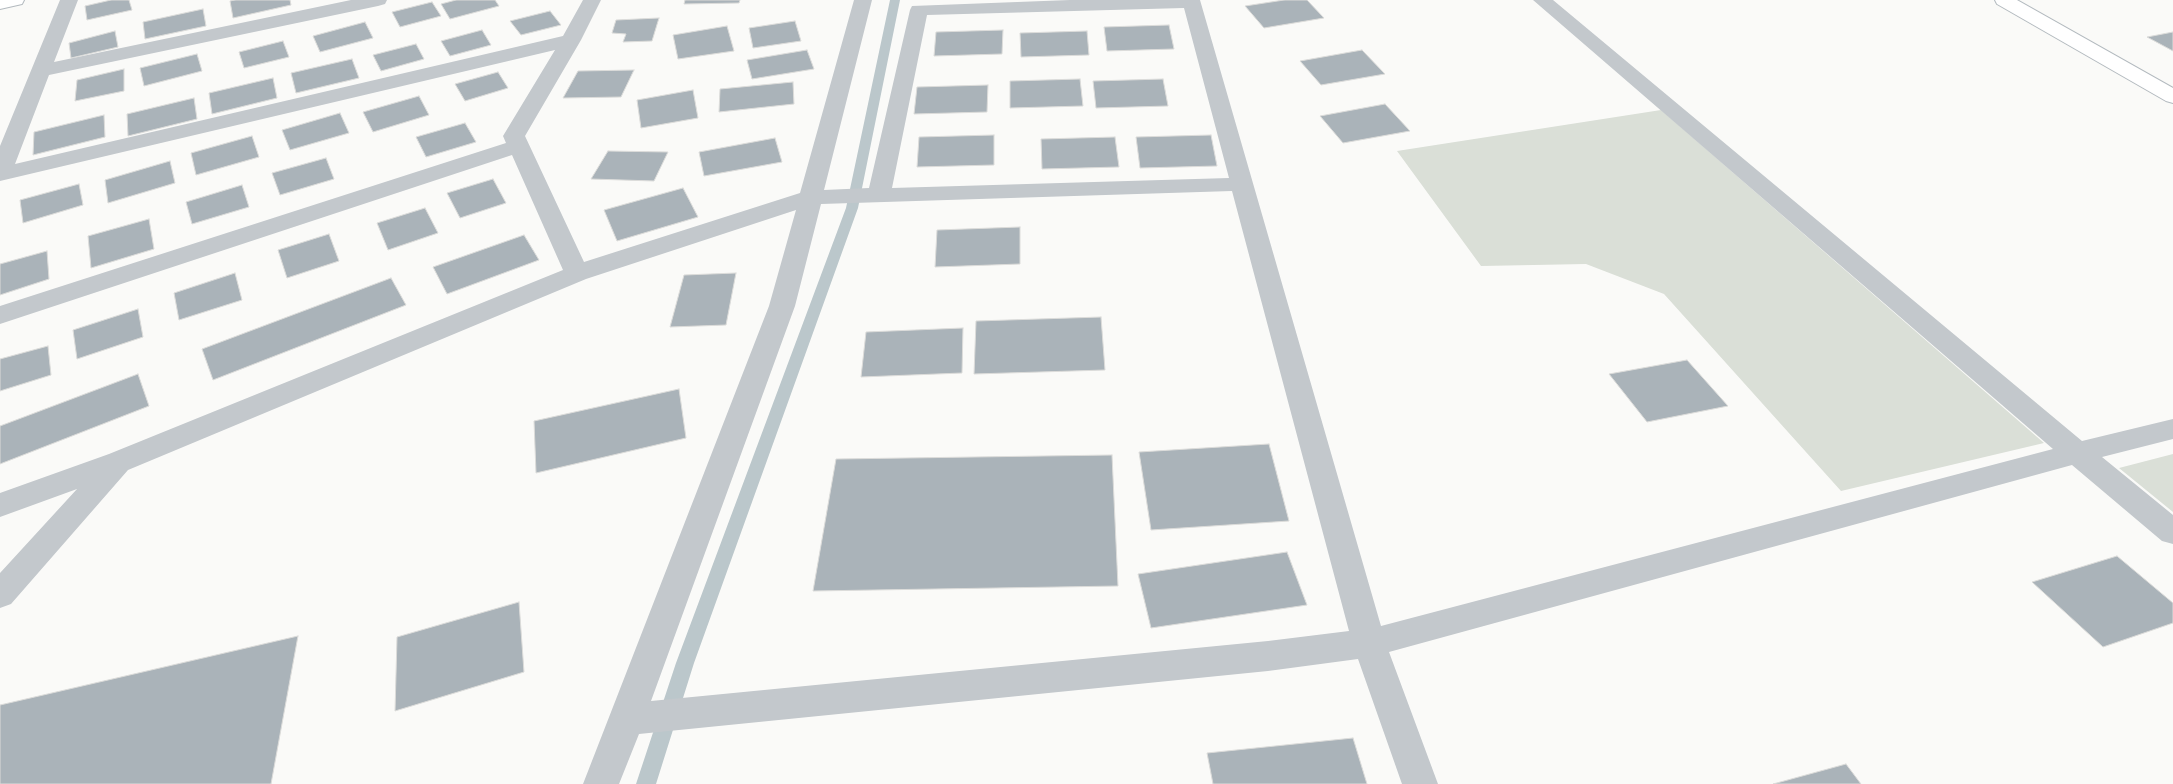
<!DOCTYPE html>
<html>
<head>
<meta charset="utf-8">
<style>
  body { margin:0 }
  canvas { display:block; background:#fafaf8 }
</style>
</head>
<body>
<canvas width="2173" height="784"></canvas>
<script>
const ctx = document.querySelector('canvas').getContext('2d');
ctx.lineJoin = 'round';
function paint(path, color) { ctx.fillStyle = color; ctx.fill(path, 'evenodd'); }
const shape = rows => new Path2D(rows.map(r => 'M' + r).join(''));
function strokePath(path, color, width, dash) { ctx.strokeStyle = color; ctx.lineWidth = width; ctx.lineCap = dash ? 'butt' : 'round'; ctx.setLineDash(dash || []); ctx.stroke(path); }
paint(shape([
  [1661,110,2044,443,1841,491,1664,294,1586,264,1481,266,1397,151],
  [2173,454,2173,512,2119,468]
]), '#dadfd7');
paint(shape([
  [890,0,900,0,858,208,694,663,656,784,636,784,676,663,846,208,890,0]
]), '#bbc7cb');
const building = shape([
  [111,0,129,0,132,10,87,20,85,6,111,0],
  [235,0,290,0,291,5,233,18,230,1,235,0],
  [456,0,495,0,499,6,450,19,441,4,456,0],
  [685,0,740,0,739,3,684,4,685,0],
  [1284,0,1307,0,1324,18,1264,28,1245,6,1284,0],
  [432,2,441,16,400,27,392,12,432,2],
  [203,9,206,26,145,39,143,22,203,9],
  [550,11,561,25,521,35,510,21,550,11],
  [659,18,652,41,623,42,626,34,612,33,616,20,659,18],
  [795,21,801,41,753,48,749,28,795,21],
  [365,22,373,38,320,52,313,36,365,22],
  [1169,25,1174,49,1107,51,1104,27,1169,25],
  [727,26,734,51,678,59,673,35,727,26],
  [482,30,491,45,450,56,441,41,482,30],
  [1003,30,1002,54,934,56,936,32,1003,30],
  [115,31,118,47,71,58,69,43,115,31],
  [1087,31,1089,55,1021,57,1020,33,1087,31],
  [2173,32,2173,51,2147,37,2173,32],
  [283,41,289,57,244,68,239,52,283,41],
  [416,44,424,59,381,71,373,55,416,44],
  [807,50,814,69,752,79,747,60,807,50],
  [1362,50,1385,74,1321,85,1300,61,1362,50],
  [197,54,202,71,144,86,140,68,197,54],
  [352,59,359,78,296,93,291,73,352,59],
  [124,69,124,91,75,101,77,80,124,69],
  [634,70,621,97,563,98,578,71,634,70],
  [498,72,508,88,465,101,455,84,498,72],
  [273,78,277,98,212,114,209,93,273,78],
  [1080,79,1083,106,1010,108,1010,81,1080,79],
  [1163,79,1168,106,1096,108,1093,81,1163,79],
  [793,82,794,104,719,112,720,89,793,82],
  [988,85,987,112,914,114,917,87,988,85],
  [693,90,698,118,641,128,637,100,693,90],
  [419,96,429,115,373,132,363,112,419,96],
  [194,98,197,119,128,136,127,114,194,98],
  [1385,104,1410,131,1343,143,1320,116,1385,104],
  [340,113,349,133,290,150,282,130,340,113],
  [104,115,105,137,33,155,34,132,104,115],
  [465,123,476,142,426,157,416,137,465,123],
  [994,135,994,165,917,167,919,137,994,135],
  [1211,135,1217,166,1140,168,1136,137,1211,135],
  [252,136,259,157,196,175,191,153,252,136],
  [1115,137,1119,167,1042,169,1041,139,1115,137],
  [775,138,782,162,704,176,699,152,775,138],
  [608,151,668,152,654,181,591,179,608,151],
  [326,158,334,179,280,195,272,173,326,158],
  [170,161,175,183,108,203,105,180,170,161],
  [493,179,506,203,460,218,447,193,493,179],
  [79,184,83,205,23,223,20,200,79,184],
  [242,185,249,207,192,224,186,202,242,185],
  [683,188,698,217,617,241,604,210,683,188],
  [425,208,438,233,388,250,377,223,425,208],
  [149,219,154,249,91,268,88,236,149,219],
  [1020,227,1020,264,935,267,937,230,1020,227],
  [329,234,339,261,287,278,278,250,329,234],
  [524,235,539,260,447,294,433,267,524,235],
  [47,251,49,279,0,295,0,264,47,251],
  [235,273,242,300,179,320,174,293,235,273],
  [736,273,726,325,670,327,684,275,736,273],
  [391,278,406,305,213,380,202,349,391,278],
  [138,309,143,337,77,359,73,330,138,309],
  [1101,317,1105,370,974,374,976,321,1101,317],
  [963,328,962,373,861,377,866,332,963,328],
  [48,346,51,375,0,391,0,359,48,346],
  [1687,360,1728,406,1647,422,1609,374,1687,360],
  [138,374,149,406,0,464,0,426,138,374],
  [679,389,686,438,536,473,534,421,679,389],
  [1269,444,1289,521,1151,530,1139,452,1269,444],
  [1112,455,1118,586,813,591,836,459,1112,455],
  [1287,552,1307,605,1151,628,1138,574,1287,552],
  [2117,556,2173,603,2173,623,2103,647,2032,582,2117,556],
  [519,602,524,672,395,711,397,637,519,602],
  [298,636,271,784,0,784,0,705,298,636],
  [1353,738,1367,784,1213,784,1207,753,1353,738],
  [1846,764,1861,784,1773,784,1846,764]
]);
paint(building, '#aab3b9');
strokePath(building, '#dcdcda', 1);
const secondary = shape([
  [0,0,24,0,22,4,0,9,0,0],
  [1995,0,2017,0,2173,88,2173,103,2166,101,1997,4,1995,0]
]);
strokePath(secondary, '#b3babf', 2);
paint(shape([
  [60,0,78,0,54,62,351,0,387,0,385,4,378,6,49,75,15,164,563,36,583,0,601,0,581,40,525,136,584,262,800,193,854,0,872,0,824,190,869,188,910,10,912,6,1070,0,1200,0,1381,626,2053,449,1533,0,1553,0,2082,441,2173,419,2173,439,2102,457,2173,515,2173,544,2162,541,2072,465,1389,652,1438,784,1402,784,1358,659,1268,671,639,734,619,784,583,784,769,306,796,210,586,279,128,470,11,604,0,608,0,573,77,489,0,517,0,493,109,454,563,270,512,155,0,324,0,306,506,143,503,136,555,50,0,181,0,146,60,0],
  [1184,8,1229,178,892,188,927,15,1184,8],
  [1232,191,1349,631,1268,641,651,701,795,306,821,204,1232,191]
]), '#c3c8cc');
paint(secondary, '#fff');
</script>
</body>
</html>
